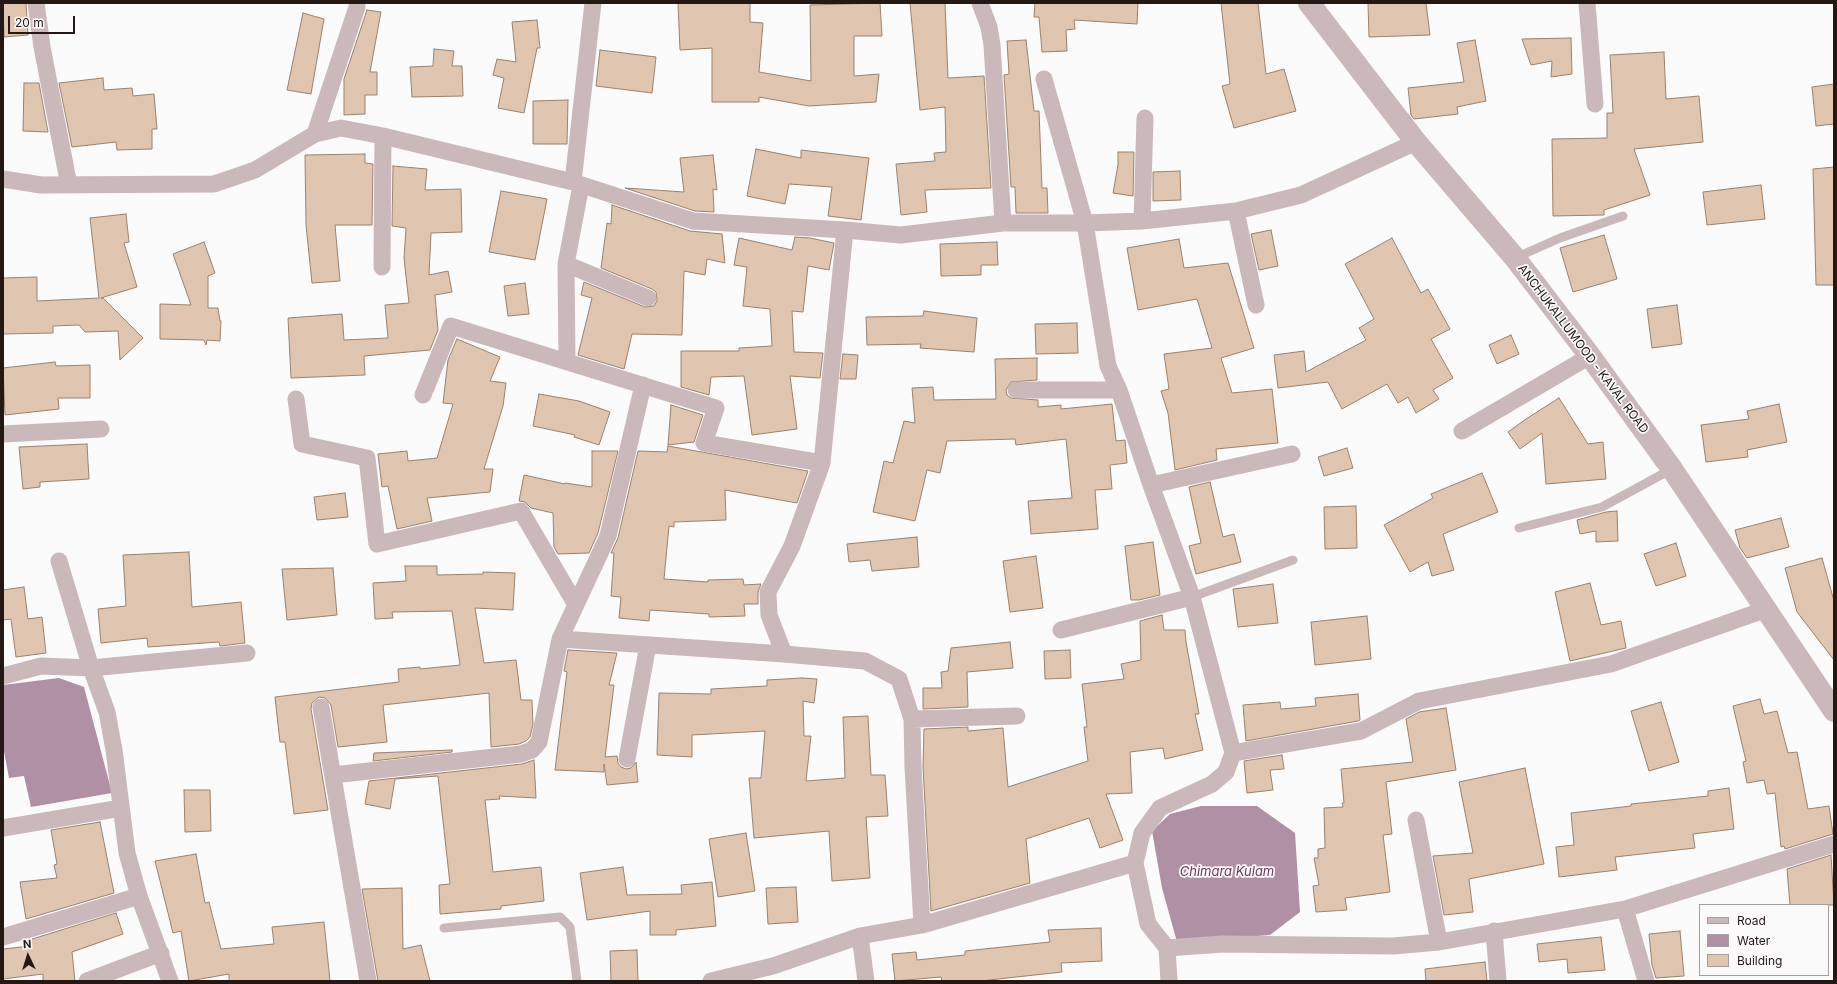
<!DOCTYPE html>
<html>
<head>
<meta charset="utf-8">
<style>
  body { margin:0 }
  #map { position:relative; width:1837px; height:984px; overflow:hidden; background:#fbfbfb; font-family:Inter,sans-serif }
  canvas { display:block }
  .frame { position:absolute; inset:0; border:4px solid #241815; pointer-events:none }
  .legend { position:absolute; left:1699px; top:904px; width:130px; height:72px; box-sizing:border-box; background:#fbfbfb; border:1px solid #a5a09f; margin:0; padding:5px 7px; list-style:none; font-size:12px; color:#241815 }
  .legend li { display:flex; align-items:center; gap:8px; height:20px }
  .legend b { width:20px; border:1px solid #a5a09f }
  .north { position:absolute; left:8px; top:936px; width:40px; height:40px; -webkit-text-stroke:3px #fbfbfb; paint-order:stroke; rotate:356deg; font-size:11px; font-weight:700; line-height:16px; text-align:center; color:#241815 }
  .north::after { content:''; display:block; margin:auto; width:14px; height:18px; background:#241815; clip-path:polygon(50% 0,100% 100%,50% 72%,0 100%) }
  .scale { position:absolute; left:8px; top:16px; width:67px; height:18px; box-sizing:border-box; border:2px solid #241815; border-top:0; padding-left:5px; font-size:12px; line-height:14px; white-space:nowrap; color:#241815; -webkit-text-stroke:3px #fbfbfb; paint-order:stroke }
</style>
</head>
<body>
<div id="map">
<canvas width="1837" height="984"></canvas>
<div class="frame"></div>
<ul class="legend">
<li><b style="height:5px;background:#cbb8bb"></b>Road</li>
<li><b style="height:11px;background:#b090a5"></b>Water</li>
<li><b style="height:11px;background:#e0c6b1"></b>Building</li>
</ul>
<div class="north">N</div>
<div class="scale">20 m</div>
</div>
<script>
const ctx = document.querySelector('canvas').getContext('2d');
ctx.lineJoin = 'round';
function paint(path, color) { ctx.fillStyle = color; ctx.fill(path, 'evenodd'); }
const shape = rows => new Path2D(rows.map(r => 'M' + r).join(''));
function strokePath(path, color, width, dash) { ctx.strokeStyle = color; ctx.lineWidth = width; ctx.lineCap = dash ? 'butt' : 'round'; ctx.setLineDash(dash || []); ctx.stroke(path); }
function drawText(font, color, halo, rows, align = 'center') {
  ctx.font = font + ' Inter,sans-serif'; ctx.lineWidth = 3.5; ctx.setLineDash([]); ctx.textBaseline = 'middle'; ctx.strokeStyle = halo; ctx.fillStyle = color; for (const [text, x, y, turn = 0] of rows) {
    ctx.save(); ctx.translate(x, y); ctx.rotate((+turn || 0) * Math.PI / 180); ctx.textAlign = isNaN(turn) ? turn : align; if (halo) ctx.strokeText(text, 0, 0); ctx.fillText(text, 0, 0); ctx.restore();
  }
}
paint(shape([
  [59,678,84,687,112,793,31,807,24,776,9,778,3,746,3,685],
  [1201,806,1257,806,1295,833,1300,912,1270,935,1177,942,1162,888,1152,831,1170,814]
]), '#b090a5');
const building = shape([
  [3,3,26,3,28,35,4,37,3,3],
  [678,3,750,3,750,22,763,23,759,72,811,81,810,5,880,3,882,36,854,36,854,76,879,74,876,102,809,106,759,97,759,102,712,102,712,48,680,50,678,3],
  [910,3,945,3,948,78,984,76,991,188,925,190,927,212,901,215,896,164,935,161,934,153,946,152,945,107,920,110,910,3],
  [1035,3,1138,3,1137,24,1074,20,1075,29,1066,30,1067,51,1042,52,1039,17,1034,17,1035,3],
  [1221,3,1258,3,1266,74,1284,69,1296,111,1234,128,1222,86,1230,84,1221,3],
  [1368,3,1426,3,1430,35,1369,37,1368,3],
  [367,10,381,12,370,72,377,72,377,95,365,95,365,114,344,115,344,79,367,10],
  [303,13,324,19,311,94,287,90,303,13],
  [537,20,540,48,537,48,524,113,498,108,504,78,493,75,497,59,516,62,512,22,537,20],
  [1571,38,1572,74,1551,77,1552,61,1531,65,1522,39,1571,38],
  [1026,40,1034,111,1039,111,1042,188,1047,188,1048,213,1016,213,1015,187,1011,187,1004,75,1009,74,1007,41,1026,40],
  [1475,40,1486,101,1457,107,1458,114,1414,119,1411,115,1408,88,1464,82,1457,43,1475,40],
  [434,49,454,51,452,66,462,66,463,96,412,97,410,67,433,66,434,49],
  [600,50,656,57,652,93,596,86,600,50],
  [1664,52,1666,99,1699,96,1703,142,1634,149,1650,195,1604,210,1604,215,1553,216,1552,139,1607,138,1607,113,1613,113,1610,55,1664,52],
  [103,78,104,90,132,88,133,96,154,94,157,129,152,129,152,149,117,150,116,142,72,147,59,83,103,78],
  [24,83,39,83,48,132,23,131,24,83],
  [1834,84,1834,124,1816,126,1812,87,1834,84],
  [568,100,567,144,533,144,533,101,568,100],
  [756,149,801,158,801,150,869,158,861,220,828,216,832,187,789,184,785,204,747,196,756,149],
  [1118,152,1134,152,1133,196,1113,193,1118,165,1118,152],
  [365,154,365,163,373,164,372,225,335,225,340,281,312,283,306,225,305,155,365,154],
  [713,155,717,190,713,189,714,212,695,211,625,188,684,192,680,158,713,155],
  [393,166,427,169,425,190,461,189,462,232,431,233,429,275,448,271,452,292,435,295,438,330,430,350,364,356,365,375,291,378,288,318,342,314,344,340,388,338,385,305,409,303,404,258,406,228,392,226,393,166],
  [1834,167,1834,285,1816,285,1813,169,1834,167],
  [1180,171,1181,200,1153,201,1153,172,1180,171],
  [1761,185,1765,219,1707,225,1703,192,1761,185],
  [501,191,547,199,535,260,489,252,501,191],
  [612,205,690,231,722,234,725,263,707,259,705,275,684,271,682,335,632,334,624,369,578,355,592,298,581,295,584,282,645,307,654,306,657,301,656,292,652,289,601,268,607,223,611,224,612,205],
  [126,214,129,242,124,243,137,287,101,298,103,298,143,338,120,360,118,331,85,332,79,325,53,326,53,333,3,334,3,278,37,277,37,301,99,298,90,218,126,214],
  [1271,230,1278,266,1259,270,1251,234,1271,230],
  [1604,235,1617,279,1573,292,1560,248,1604,235],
  [795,237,810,238,834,243,829,270,808,266,803,312,792,311,794,352,823,353,820,378,790,376,797,429,752,435,744,376,711,377,709,395,681,387,681,351,739,351,739,348,772,346,770,309,743,306,747,267,734,265,739,238,792,250,795,237],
  [1392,238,1421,293,1428,289,1450,329,1431,339,1453,378,1433,390,1439,399,1416,413,1408,397,1398,403,1387,384,1342,409,1328,382,1278,388,1274,355,1304,351,1306,372,1366,340,1359,328,1374,319,1345,264,1392,238],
  [1179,239,1184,268,1228,263,1254,348,1221,358,1232,393,1272,389,1278,443,1216,449,1217,460,1175,470,1168,413,1161,391,1169,389,1164,354,1212,348,1197,299,1138,310,1127,248,1179,239],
  [204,242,215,273,208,276,208,308,218,308,220,321,221,321,220,341,207,340,206,345,204,340,160,339,160,304,191,305,173,254,204,242],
  [997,242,998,265,981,265,981,275,941,276,940,244,997,242],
  [525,283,529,314,508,316,504,286,525,283],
  [1677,305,1682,344,1652,348,1647,309,1677,305],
  [924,311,977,318,974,352,920,348,921,344,867,345,866,317,923,316,924,311],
  [1077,323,1078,353,1036,354,1035,324,1077,323],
  [1511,335,1519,354,1497,364,1489,345,1511,335],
  [457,339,500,357,490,381,506,383,503,406,484,469,493,469,490,492,427,498,432,521,397,529,388,486,382,487,378,454,407,451,408,461,437,458,453,404,443,403,448,360,457,339],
  [843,354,858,355,856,379,840,379,843,354],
  [1037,358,1037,380,1011,382,1006,390,1007,395,1011,398,1038,400,1038,407,1061,405,1061,409,1112,404,1116,441,1125,440,1127,463,1110,465,1112,489,1095,490,1098,529,1031,534,1028,501,1072,498,1066,439,1016,445,1015,439,947,441,940,473,927,470,915,521,873,512,884,461,893,463,904,421,915,423,912,388,933,387,934,400,996,399,995,359,1037,358],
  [55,362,56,366,90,365,90,398,58,398,59,409,5,415,3,368,55,362],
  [539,394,579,401,610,412,599,445,574,437,575,435,533,426,539,394],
  [1559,398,1588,444,1603,442,1606,479,1546,484,1542,433,1520,449,1508,432,1526,419,1559,398],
  [1779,404,1787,442,1747,450,1748,457,1706,462,1701,425,1749,419,1747,411,1779,404],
  [671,405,703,415,694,442,668,445,671,405],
  [87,444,89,479,40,482,40,487,23,489,19,447,87,444],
  [668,446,808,471,797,503,725,490,726,520,674,522,674,527,669,526,664,579,708,582,708,580,743,579,744,585,761,584,758,592,758,604,744,604,745,616,709,617,709,614,650,610,649,621,619,618,621,597,611,596,614,553,611,553,618,538,638,451,667,452,668,446],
  [1347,448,1353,468,1324,476,1318,457,1347,448],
  [592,451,618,451,598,533,589,553,558,554,554,547,553,513,531,508,525,502,519,501,524,475,565,484,565,483,592,487,592,451],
  [1482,473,1498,512,1443,534,1454,570,1432,576,1428,562,1410,572,1384,525,1433,498,1431,494,1482,473],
  [1210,482,1223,537,1234,534,1241,562,1196,574,1189,546,1201,543,1189,487,1210,482],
  [345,493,348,517,317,520,314,497,345,493],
  [1356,506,1357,548,1325,549,1324,507,1356,506],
  [1617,511,1618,541,1596,542,1596,531,1580,534,1577,520,1606,512,1617,511],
  [1781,518,1789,547,1747,558,1740,548,1735,530,1781,518],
  [917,537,919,567,872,571,870,560,849,562,847,544,917,537],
  [1153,542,1160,595,1139,600,1131,600,1125,546,1153,542],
  [1676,543,1686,576,1656,586,1644,554,1676,543],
  [189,552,192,607,241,602,245,643,220,646,219,642,148,647,147,638,101,643,98,609,126,606,123,555,189,552],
  [1036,556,1043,608,1010,612,1003,561,1036,556],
  [1822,558,1834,601,1834,660,1797,612,1785,568,1822,558],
  [405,566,437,566,437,575,483,574,483,572,515,573,513,610,475,608,484,663,516,660,521,700,532,700,533,724,530,737,526,741,519,744,491,747,489,693,383,705,387,742,338,747,331,705,325,698,319,697,312,703,311,709,328,810,294,814,285,742,280,742,275,697,399,682,398,669,420,667,420,669,460,665,452,611,392,612,393,618,375,619,373,583,406,581,405,566],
  [333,568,337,615,287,620,282,569,333,568],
  [1590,583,1601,625,1621,621,1626,648,1570,661,1555,592,1590,583],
  [1273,584,1278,623,1238,627,1233,589,1273,584],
  [24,587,28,619,42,617,46,653,16,657,11,619,3,620,3,590,24,587],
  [1162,615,1164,630,1185,630,1186,642,1199,714,1195,714,1203,750,1165,759,1163,748,1130,752,1132,793,1106,794,1123,840,1100,848,1089,818,1026,839,1030,883,931,911,923,767,924,729,968,727,968,731,1003,728,1008,787,1088,761,1084,727,1087,727,1082,684,1124,679,1121,664,1141,660,1140,621,1162,615],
  [1367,616,1371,659,1315,665,1311,622,1367,616],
  [1010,642,1013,668,967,672,968,707,923,709,923,688,942,688,941,672,948,671,951,648,1010,642],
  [568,650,617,653,609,685,614,685,605,757,617,756,618,763,621,767,626,769,631,768,636,762,638,782,607,785,604,764,604,772,555,770,567,672,564,671,568,650],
  [1070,650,1071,678,1045,679,1044,651,1070,650],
  [802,678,817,679,814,703,803,701,804,736,811,736,806,781,845,778,843,717,868,716,871,775,885,775,888,816,866,817,870,878,832,881,829,831,754,838,749,778,761,778,765,731,692,735,692,757,657,755,659,693,711,694,711,689,767,686,767,680,802,678],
  [1358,694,1360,720,1358,721,1246,741,1243,705,1280,702,1281,709,1316,706,1315,698,1358,694],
  [1760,699,1764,714,1777,711,1788,753,1797,752,1808,809,1829,806,1833,834,1785,849,1784,846,1781,847,1775,793,1767,794,1764,780,1747,783,1743,762,1746,761,1733,706,1760,699],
  [1661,702,1679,762,1649,771,1631,711,1661,702],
  [1446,708,1456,770,1386,782,1392,834,1383,835,1390,892,1345,898,1347,910,1316,912,1313,886,1319,885,1314,858,1318,858,1318,849,1325,848,1324,808,1343,807,1342,803,1344,803,1341,769,1413,762,1406,719,1419,712,1446,708],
  [452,750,452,752,373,761,374,753,452,750],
  [1282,755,1284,769,1270,770,1273,790,1247,793,1244,761,1282,755],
  [534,760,536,798,499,796,500,799,485,800,493,872,541,867,544,901,501,906,501,909,440,914,439,885,450,884,438,776,395,779,390,809,365,804,369,781,522,764,534,760],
  [1525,768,1544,864,1469,879,1473,912,1444,915,1433,856,1473,853,1459,782,1525,768],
  [1729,788,1734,829,1693,834,1695,848,1615,857,1617,870,1559,877,1556,847,1574,845,1571,813,1631,806,1631,804,1708,796,1708,791,1729,788],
  [184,790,210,790,211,831,185,832,184,790],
  [100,822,114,893,26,919,20,882,57,878,54,865,57,864,51,830,100,822],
  [746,833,755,891,718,897,709,839,746,833],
  [196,854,205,903,209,902,221,949,274,944,272,927,324,922,330,981,229,981,229,974,189,981,181,931,173,933,155,861,196,854],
  [1831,855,1834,905,1790,905,1787,869,1831,855],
  [623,867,627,895,682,894,681,885,712,882,716,926,676,930,676,935,650,935,650,911,587,920,580,873,623,867],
  [796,887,798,922,768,924,766,888,796,887],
  [402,888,403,949,421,945,430,981,378,981,362,889,402,888],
  [116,913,123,934,72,952,75,981,43,981,43,974,3,979,3,949,30,946,29,940,116,913],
  [1101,928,1102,961,1061,963,1062,972,980,981,942,981,941,977,895,981,892,954,916,952,917,960,965,955,965,951,1050,942,1048,930,1101,928],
  [1680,931,1684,976,1656,978,1652,965,1649,934,1680,931],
  [1601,937,1605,970,1568,973,1567,959,1539,962,1537,944,1601,937],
  [637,950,638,981,611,981,610,951,637,950],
  [1485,962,1487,981,1426,981,1425,969,1485,962]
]);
paint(building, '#e0c6b1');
strokePath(building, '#9a826e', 1);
strokePath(shape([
  [1515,258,1560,238,1623,216],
  [1519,528,1602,507,1672,469],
  [1192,597,1293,560],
  [444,928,560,917,570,927,577,981]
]), '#cbb8bb', 9);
strokePath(shape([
  [36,3,42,47,69,185],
  [980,3,989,27,992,45,1003,223],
  [1587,3,1595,104],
  [1044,79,1085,223,1108,366,1119,390,1151,485,1192,597,1233,753],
  [315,134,357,7],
  [3,179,41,185,214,184,255,170,315,134,341,128,383,136,573,182,693,221,845,230,901,235,1003,223,1085,223,1142,221,1236,211,1301,195,1416,142],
  [573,182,593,3],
  [1236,211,1256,305],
  [1142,221,1145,118],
  [845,230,822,463,792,546,768,592,769,615,784,654,865,661,899,679,912,719,913,767,922,925],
  [566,264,648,298],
  [382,267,383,136],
  [567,361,566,264,581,185],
  [1016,390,1119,390],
  [423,395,451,326,716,408,704,443,822,463],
  [296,399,302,444,367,458,377,544,521,511,576,605],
  [1462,431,1590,356],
  [3,434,101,429],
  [1151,485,1292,454],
  [59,561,91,668,247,653],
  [1767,609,1611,664,1419,701,1361,731,1233,753,1226,772,1212,784,1160,808,1142,833,1135,863,1148,924,1167,948,1223,944,1393,946,1439,942,1625,909,1834,844],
  [1061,630,1192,597],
  [560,639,784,654],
  [3,676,41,666,91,668,107,712,114,750,127,853,139,896,170,981],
  [321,707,368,981],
  [912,719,1017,716],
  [627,759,648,645],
  [333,775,521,754,532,750,539,742,560,639,608,536,643,385],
  [1416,820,1439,942],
  [3,828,121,808],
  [1625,909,1646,981],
  [1494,931,1498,981],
  [860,936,866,981],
  [3,937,139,896],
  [1167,948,1169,981],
  [87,981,161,953],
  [711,981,773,966,860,936,922,925,1135,863]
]), '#cbb8bb', 17);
strokePath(shape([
  [1309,3,1416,142,1515,258,1590,356,1672,469,1834,711]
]), '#cbb8bb', 22);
drawText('12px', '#241815', '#fbfbfb', [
  ["ANCHUKALLUMOOD - KAVAL ROAD",1583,349,53]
]);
drawText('italic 13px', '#693a5a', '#fbfbfb', [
  ["Chimara Kulam",1227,872]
]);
</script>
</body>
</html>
